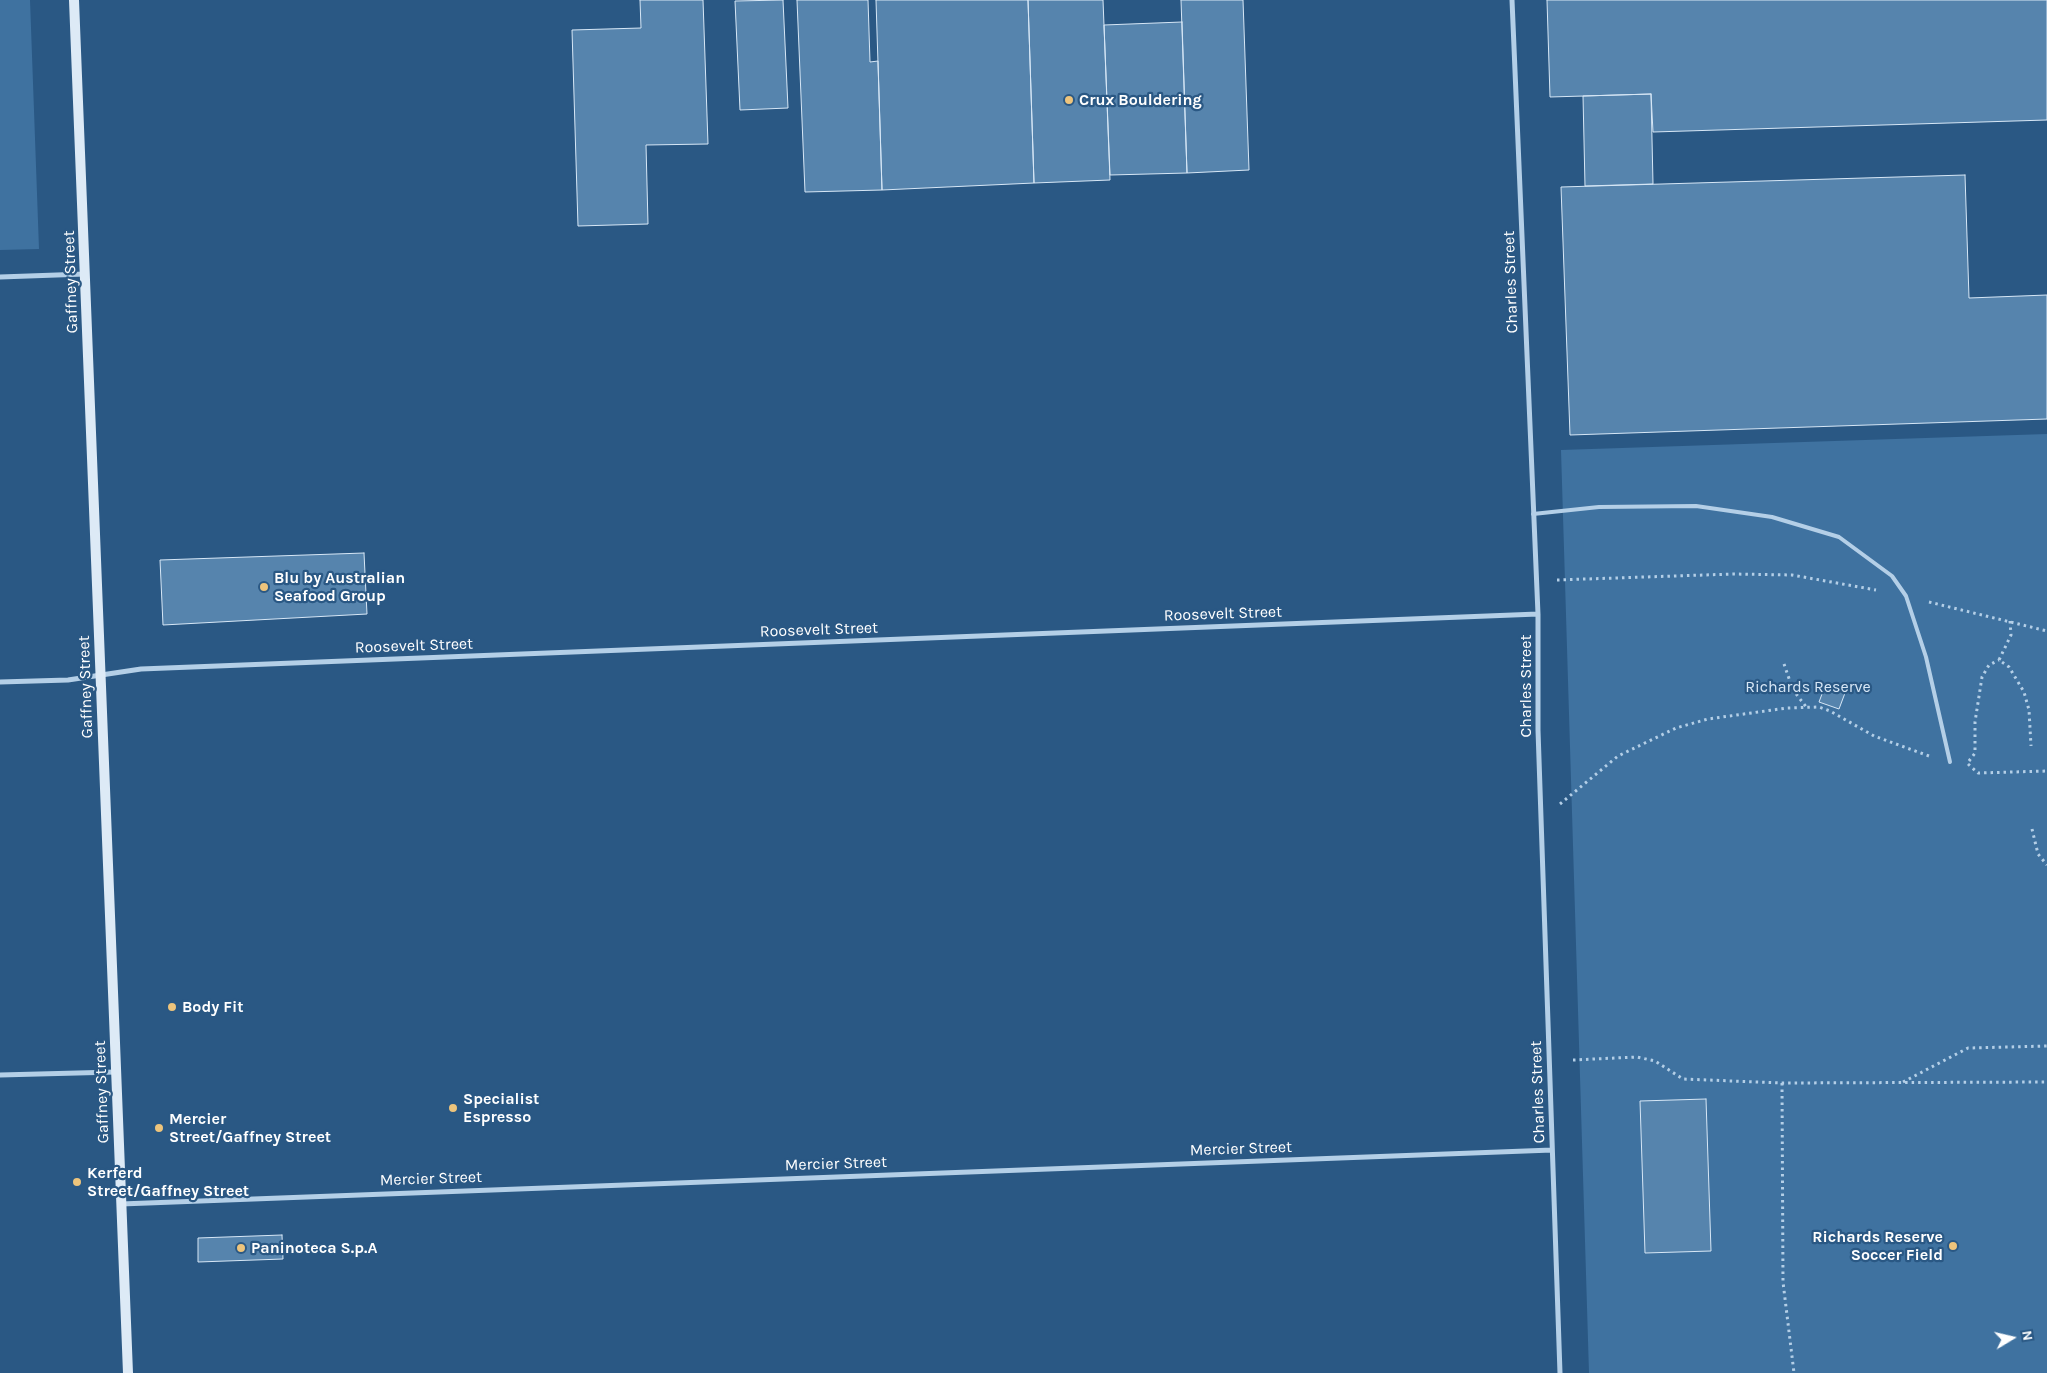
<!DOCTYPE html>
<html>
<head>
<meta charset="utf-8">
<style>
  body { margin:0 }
  #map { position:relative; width:2047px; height:1373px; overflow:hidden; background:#2a5884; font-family:Karla,sans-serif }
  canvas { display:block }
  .north { position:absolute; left:1987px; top:1313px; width:50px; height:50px; -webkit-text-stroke:4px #2a5884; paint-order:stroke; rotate:81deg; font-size:14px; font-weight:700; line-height:20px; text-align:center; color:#fff }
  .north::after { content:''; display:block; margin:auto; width:18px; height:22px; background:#fff; clip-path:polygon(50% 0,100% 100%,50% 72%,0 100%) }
</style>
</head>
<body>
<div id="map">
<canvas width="2047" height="1373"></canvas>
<div class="north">N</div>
</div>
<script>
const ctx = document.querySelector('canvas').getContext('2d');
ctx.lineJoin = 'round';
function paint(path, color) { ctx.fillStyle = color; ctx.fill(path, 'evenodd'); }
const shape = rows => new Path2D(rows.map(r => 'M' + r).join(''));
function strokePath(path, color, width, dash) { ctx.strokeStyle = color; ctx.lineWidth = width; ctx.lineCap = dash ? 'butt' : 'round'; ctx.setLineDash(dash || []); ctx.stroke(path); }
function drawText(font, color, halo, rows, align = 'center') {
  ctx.font = font + ' Karla,sans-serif'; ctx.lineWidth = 4.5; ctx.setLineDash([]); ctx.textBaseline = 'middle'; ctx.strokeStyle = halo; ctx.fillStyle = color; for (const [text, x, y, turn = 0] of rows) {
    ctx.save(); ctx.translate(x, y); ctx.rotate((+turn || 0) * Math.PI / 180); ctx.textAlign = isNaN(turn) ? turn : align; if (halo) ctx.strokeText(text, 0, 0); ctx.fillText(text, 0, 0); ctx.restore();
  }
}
paint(shape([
  [0,0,30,0,39,249,0,250],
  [2047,434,2047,1373,1589,1373,1561,450]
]), '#3f72a0');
const building = shape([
  [640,0,703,0,708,144,646,145,648,224,578,226,572,30,641,28,640,0],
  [783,0,788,108,740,110,735,1,783,0],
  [797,0,868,0,870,62,878,61,882,190,805,192,797,0],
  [876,0,1028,0,1034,183,882,190,876,0],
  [1028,0,1103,0,1110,180,1034,183,1028,0],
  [1181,0,1243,0,1249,170,1187,173,1181,0],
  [1547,0,2047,0,2047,120,1653,132,1651,94,1550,97,1547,0],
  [1182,22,1187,173,1110,175,1104,25,1182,22],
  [1651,94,1653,184,1585,186,1583,96,1651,94],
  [1965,175,1969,298,2047,295,2047,419,1570,435,1561,187,1965,175],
  [364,553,367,614,163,625,160,560,364,553],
  [1825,686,1845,693,1839,709,1819,702,1825,686],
  [1706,1099,1711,1251,1645,1253,1640,1101,1706,1099],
  [282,1235,283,1259,198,1262,198,1238,282,1235]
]);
paint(building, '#5684ad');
strokePath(building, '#d7e7f6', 1);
strokePath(shape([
  [1557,580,1733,574,1792,575,1876,590],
  [1929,602,2047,631],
  [2010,621,2011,635,1999,660,2009,667,2024,692,2029,710,2031,746],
  [1784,664,1793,690,1807,708],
  [1969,761,1975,753,1975,722,1982,677,1989,665,1999,660],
  [1968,764,1978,773,2047,771],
  [1560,804,1618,756,1676,728,1708,719,1787,708,1819,707,1830,711,1874,736,1929,756],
  [2032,829,2038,854,2047,865],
  [1573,1060,1637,1057,1655,1061,1683,1079,1782,1083,2047,1082],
  [1903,1082,1968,1048,2047,1046],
  [1782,1083,1783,1282,1794,1373]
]), '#b4cfe7', 3, [2.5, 4]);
strokePath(shape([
  [1533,514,1599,507,1696,506,1772,517,1839,537,1892,576,1906,596,1926,657,1950,762]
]), '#b4cfe7', 4);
strokePath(shape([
  [1512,0,1538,614,1538,730,1560,1373],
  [0,277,85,274],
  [0,682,68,680,141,669,1538,614],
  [0,1075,116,1072],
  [121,1204,1552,1150]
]), '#b4cfe7', 5);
strokePath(shape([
  [74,0,128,1373]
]), '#ddeaf6', 10);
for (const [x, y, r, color] of [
  [1069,100,5,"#edc47c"],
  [264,587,5,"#edc47c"],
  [172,1007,5,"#edc47c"],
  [453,1108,5,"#edc47c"],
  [159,1128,5,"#edc47c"],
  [77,1182,5,"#edc47c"],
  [1953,1246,5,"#edc47c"],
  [241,1248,5,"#edc47c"]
]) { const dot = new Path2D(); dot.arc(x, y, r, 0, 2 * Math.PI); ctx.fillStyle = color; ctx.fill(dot); strokePath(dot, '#2a5884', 2); }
drawText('bold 16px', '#fff', '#2a5884', [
  ["Crux Bouldering",1079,100],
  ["Blu by Australian",274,578],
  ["Seafood Group",274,596],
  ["Body Fit",182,1007],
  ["Specialist",463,1099],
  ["Espresso",463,1117],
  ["Mercier",169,1119],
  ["Street/Gaffney Street",169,1137],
  ["Kerferd",87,1173],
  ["Street/Gaffney Street",87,1191],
  ["Richards Reserve",1943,1237,"right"],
  ["Soccer Field",1943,1255,"right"],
  ["Paninoteca S.p.A",251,1248]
], 'left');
drawText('16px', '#fff', '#2a5884', [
  ["Gaffney Street",71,282,-92],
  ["Charles Street",1511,282,-92],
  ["Roosevelt Street",1223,614,-2],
  ["Roosevelt Street",819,630,-2],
  ["Roosevelt Street",414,646,-2],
  ["Charles Street",1526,686,-90],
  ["Gaffney Street",86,687,-92],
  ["Gaffney Street",102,1092,-92],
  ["Charles Street",1538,1092,-92],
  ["Mercier Street",1241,1149,-2],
  ["Mercier Street",836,1164,-2],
  ["Mercier Street",431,1179,-2]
]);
drawText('16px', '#d7e7f6', '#2a5884', [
  ["Richards Reserve",1808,687]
]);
</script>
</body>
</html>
